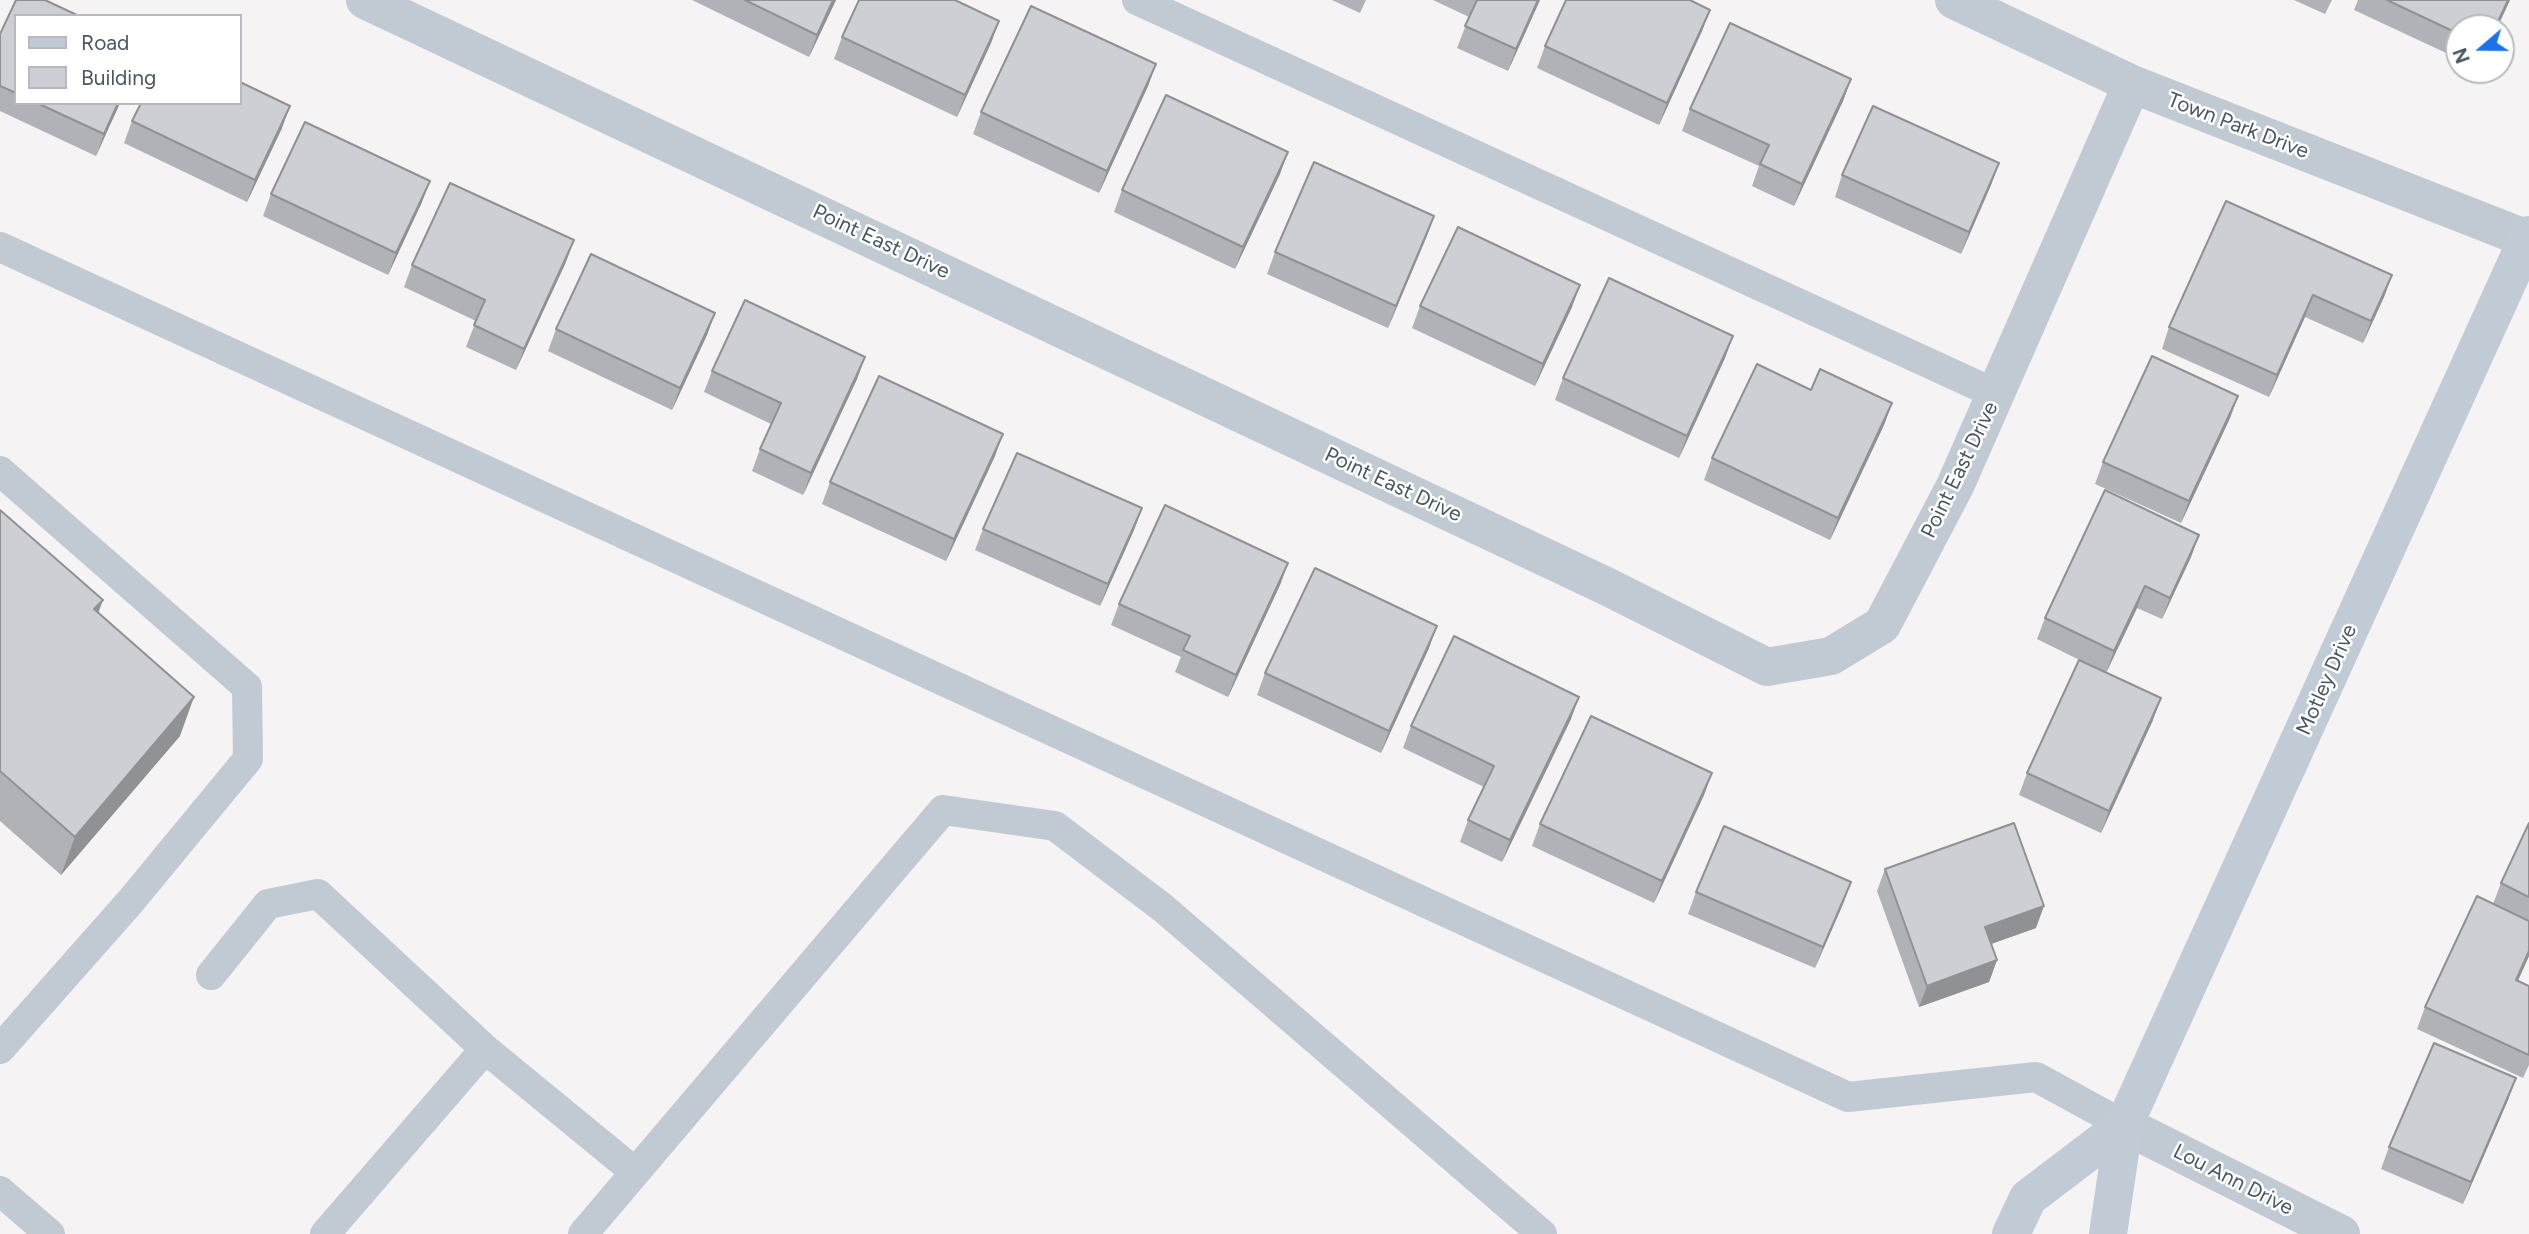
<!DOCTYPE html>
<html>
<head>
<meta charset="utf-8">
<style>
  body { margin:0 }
  #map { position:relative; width:2529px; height:1234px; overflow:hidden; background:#f5f3f3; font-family:Figtree,sans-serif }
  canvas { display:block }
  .legend { position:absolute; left:14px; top:14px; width:228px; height:91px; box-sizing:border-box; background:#fff; border:2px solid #b7bbc0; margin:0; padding:9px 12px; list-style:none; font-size:21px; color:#4a5661 }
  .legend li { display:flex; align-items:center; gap:14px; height:35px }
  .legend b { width:35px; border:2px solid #b7bbc0 }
  .north { position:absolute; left:2445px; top:14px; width:70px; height:70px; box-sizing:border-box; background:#fff; border:2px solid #b7bbc0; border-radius:50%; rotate:250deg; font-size:19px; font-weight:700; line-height:28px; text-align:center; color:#4a5661 }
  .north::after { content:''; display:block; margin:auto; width:24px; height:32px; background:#1a73e8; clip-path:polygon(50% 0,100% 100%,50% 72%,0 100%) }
</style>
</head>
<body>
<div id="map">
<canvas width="2529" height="1234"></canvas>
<ul class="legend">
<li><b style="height:9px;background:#c1cbd6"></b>Road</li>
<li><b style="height:19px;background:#cdcfd5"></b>Building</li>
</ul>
<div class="north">N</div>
</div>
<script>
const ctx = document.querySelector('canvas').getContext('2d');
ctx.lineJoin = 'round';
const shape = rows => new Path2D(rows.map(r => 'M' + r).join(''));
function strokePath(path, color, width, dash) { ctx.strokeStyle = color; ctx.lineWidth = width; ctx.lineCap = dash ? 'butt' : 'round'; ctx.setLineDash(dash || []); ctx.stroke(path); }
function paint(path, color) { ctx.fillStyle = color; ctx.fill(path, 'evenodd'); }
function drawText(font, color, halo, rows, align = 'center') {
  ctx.font = font + ' Figtree,sans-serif'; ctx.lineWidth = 5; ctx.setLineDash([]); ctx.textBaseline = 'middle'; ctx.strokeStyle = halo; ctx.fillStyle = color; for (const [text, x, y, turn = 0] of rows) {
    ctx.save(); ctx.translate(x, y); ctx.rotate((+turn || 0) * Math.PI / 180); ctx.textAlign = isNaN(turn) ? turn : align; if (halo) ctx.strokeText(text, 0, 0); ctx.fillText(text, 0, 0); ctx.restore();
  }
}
strokePath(shape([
  [1137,0,1996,394],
  [0,247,1848,1097,2036,1077,2124,1125],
  [0,471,247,687,248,759,130,902,0,1049],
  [211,975,268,904,318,894,485,1049,325,1234],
  [485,1049,635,1172],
  [0,1191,50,1234],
  [583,1234,943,810,1055,826,1163,908,1542,1234]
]), '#c1cad2', 30);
strokePath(shape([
  [365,0,1608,587,1767,667,1831,656,1882,625,1955,486,2132,84],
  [1954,0,2132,84,2527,239],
  [2124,1125,2341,1234]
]), '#c1cad2', 38);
strokePath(shape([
  [2011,1234,2028,1198,2124,1125],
  [2108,1234,2124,1125,2529,235]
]), '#c1cbd6', 38);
paint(shape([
  [692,0,836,0,809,57],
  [1332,0,1366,0,1360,13],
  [1433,0,1540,0,1508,71,1457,48,1469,17],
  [2294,0,2332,0,2325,14],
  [2358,0,2510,0,2497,28,2459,28,2459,59,2354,10],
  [1710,10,1702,31,1659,125,1537,68,1545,46],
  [16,16,16,103,120,103,96,156,0,111,0,34],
  [999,21,991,43,957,117,834,59,842,37],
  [1156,64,1148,86,1099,193,973,134,981,112],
  [1851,79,1843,101,1794,206,1752,186,1759,166,1682,131,1690,109],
  [132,121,282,128,247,202,124,143],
  [1999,163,1991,185,1961,254,1835,197,1842,175],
  [1280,174,1235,269,1114,212,1122,190],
  [271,194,422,202,388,275,263,216],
  [1434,216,1426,238,1388,328,1267,274,1275,252],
  [566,262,516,370,466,347,476,321,404,287,412,265],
  [2392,275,2384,297,2363,343,2305,317,2269,397,2162,349,2169,327],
  [1420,306,1572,307,1535,386,1412,328],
  [715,313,707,335,672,410,548,351,556,329],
  [1733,336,1725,358,1679,458,1555,400,1563,378],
  [865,357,857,379,803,495,752,471,760,449,771,424,704,392,712,371],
  [1811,390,1892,403,1884,425,1830,540,1704,480,1712,458],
  [2238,396,2230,418,2181,523,2095,484,2103,462],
  [995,456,946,561,822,504,830,482],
  [1142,508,1134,530,1100,606,975,550,983,529],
  [0,510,98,612,180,736,61,875,0,821],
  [2199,535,2191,557,2162,619,2137,608,2106,673,2037,639,2045,618],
  [1288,563,1280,585,1228,697,1175,672,1181,657,1111,625,1119,604],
  [1429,648,1381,753,1257,695,1265,673],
  [1571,719,1502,862,1460,842,1468,820,1484,787,1403,748,1411,726],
  [2153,720,2101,833,2019,795,2027,773],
  [1712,773,1704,795,1654,903,1532,846,1540,824],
  [2529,823,2529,956,2518,981,2529,986,2529,1065,2523,1078,2417,1029,2425,1007,2493,904,2501,883],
  [1885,869,2036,928,1991,944,1997,960,1989,982,1919,1007,1877,891],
  [1851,882,1843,904,1815,968,1688,914,1696,892],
  [2508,1100,2463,1204,2381,1169,2389,1147]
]), '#b0b2b7');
paint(shape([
  [833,0,836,0,809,57,817,35],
  [1538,0,1540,0,1508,71,1516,49],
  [2508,0,2510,0,2497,28,2495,28],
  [1710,10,1702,31,1659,125,1667,103],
  [999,21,991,43,957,117,965,95],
  [1156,64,1148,86,1099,193,1107,171],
  [1851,79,1843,101,1794,206,1802,184],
  [118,103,120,103,96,156,104,134],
  [290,106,282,128,247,202,255,180],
  [1288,152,1280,174,1235,269,1243,247],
  [1999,163,1991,185,1961,254,1969,232],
  [430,181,422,202,388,275,396,253],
  [1434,216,1426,238,1388,328,1396,306],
  [574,240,566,262,516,370,524,349],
  [2392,275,2384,297,2363,343,2371,321],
  [1580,285,1572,307,1535,386,1543,364],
  [2313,295,2305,317,2269,397,2277,375],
  [715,313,707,335,672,410,680,388],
  [1733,336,1725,358,1679,458,1687,436],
  [865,357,857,379,803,495,811,473],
  [2238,396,2230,418,2181,523,2189,501],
  [1892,403,1884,425,1830,540,1838,518],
  [1003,434,995,456,946,561,954,539],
  [1142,508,1134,530,1100,606,1108,584],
  [2199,535,2191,557,2162,619,2170,598],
  [1288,563,1280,585,1228,697,1236,675],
  [2145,586,2137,608,2106,673,2114,651],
  [103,600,89,638,94,609],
  [1437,626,1429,648,1381,753,1389,731],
  [194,697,180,736,61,875,75,837],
  [1579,697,1571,719,1502,862,1510,840],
  [2161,698,2153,720,2101,833,2109,811],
  [1712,773,1704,795,1654,903,1662,881],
  [1851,882,1843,904,1815,968,1823,947],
  [2044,906,2036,928,1977,949,1985,927],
  [2529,951,2529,956,2508,1002,2516,980],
  [1997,960,1989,982,1919,1007,1927,986],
  [2516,1078,2508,1100,2463,1204,2471,1182]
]), '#909195');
const building = shape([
  [16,0,45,0,79,16,16,16,16,93,0,86,0,34,16,0],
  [745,0,833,0,817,35,745,0],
  [859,0,955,0,999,21,965,95,842,37,859,0],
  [1477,0,1538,0,1516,49,1465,26,1477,0],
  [1566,0,1690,0,1710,10,1667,103,1545,46,1566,0],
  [2387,0,2508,0,2495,28,2459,28,2459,34,2387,0],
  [1031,6,1156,64,1107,171,981,112,1031,6],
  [1730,23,1851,79,1802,184,1760,164,1769,145,1690,109,1730,23],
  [240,82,290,106,255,180,132,121,141,103,240,103,240,82],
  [1166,95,1288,152,1243,247,1122,190,1166,95],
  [37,103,118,103,104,134,37,103],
  [1873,106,1999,163,1969,232,1842,175,1873,106],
  [305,122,430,181,396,253,271,194,305,122],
  [1314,162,1434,216,1396,306,1275,252,1314,162],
  [450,183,574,240,524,349,474,325,485,300,412,265,450,183],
  [2226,201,2392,275,2371,321,2313,295,2277,375,2169,327,2226,201],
  [1458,227,1580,285,1543,364,1420,306,1458,227],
  [591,254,715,313,680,388,556,329,591,254],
  [1609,278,1733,336,1687,436,1563,378,1609,278],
  [745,300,865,357,811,473,760,449,781,403,712,371,745,300],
  [2152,356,2238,396,2189,501,2103,462,2152,356],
  [1757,364,1811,390,1820,369,1892,403,1838,518,1712,458,1757,364],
  [879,376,1003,434,954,539,830,482,879,376],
  [1017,453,1142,508,1108,584,983,529,1017,453],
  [2105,490,2199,535,2170,598,2145,586,2114,651,2045,618,2105,490],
  [1165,505,1288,563,1236,675,1183,650,1190,636,1119,604,1165,505],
  [0,510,103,600,94,609,194,697,75,837,0,771,0,510],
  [1315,568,1437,626,1389,731,1265,673,1315,568],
  [1454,636,1579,697,1510,840,1468,820,1494,766,1411,726,1454,636],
  [2079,660,2161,698,2109,811,2027,773,2079,660],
  [1591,716,1712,773,1662,881,1540,824,1591,716],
  [2014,823,2044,906,1985,927,1997,960,1927,986,1885,869,2014,823],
  [2529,823,2529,897,2501,883,2529,823],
  [1724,826,1851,882,1823,947,1696,892,1724,826],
  [2477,896,2529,921,2529,951,2516,980,2529,986,2529,1055,2425,1007,2477,896],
  [2434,1043,2516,1078,2471,1182,2389,1147,2434,1043]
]);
paint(building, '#cdcfd5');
strokePath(building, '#909195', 2);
drawText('21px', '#4a5661', '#fff', [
  ["Town Park Drive",2238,126,21],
  ["Point East Drive",881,242,25],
  ["Point East Drive",1960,470,-64],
  ["Point East Drive",1393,485,25],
  ["Motley Drive",2327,680,-66],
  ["Lou Ann Drive",2233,1180,27]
]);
</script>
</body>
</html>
